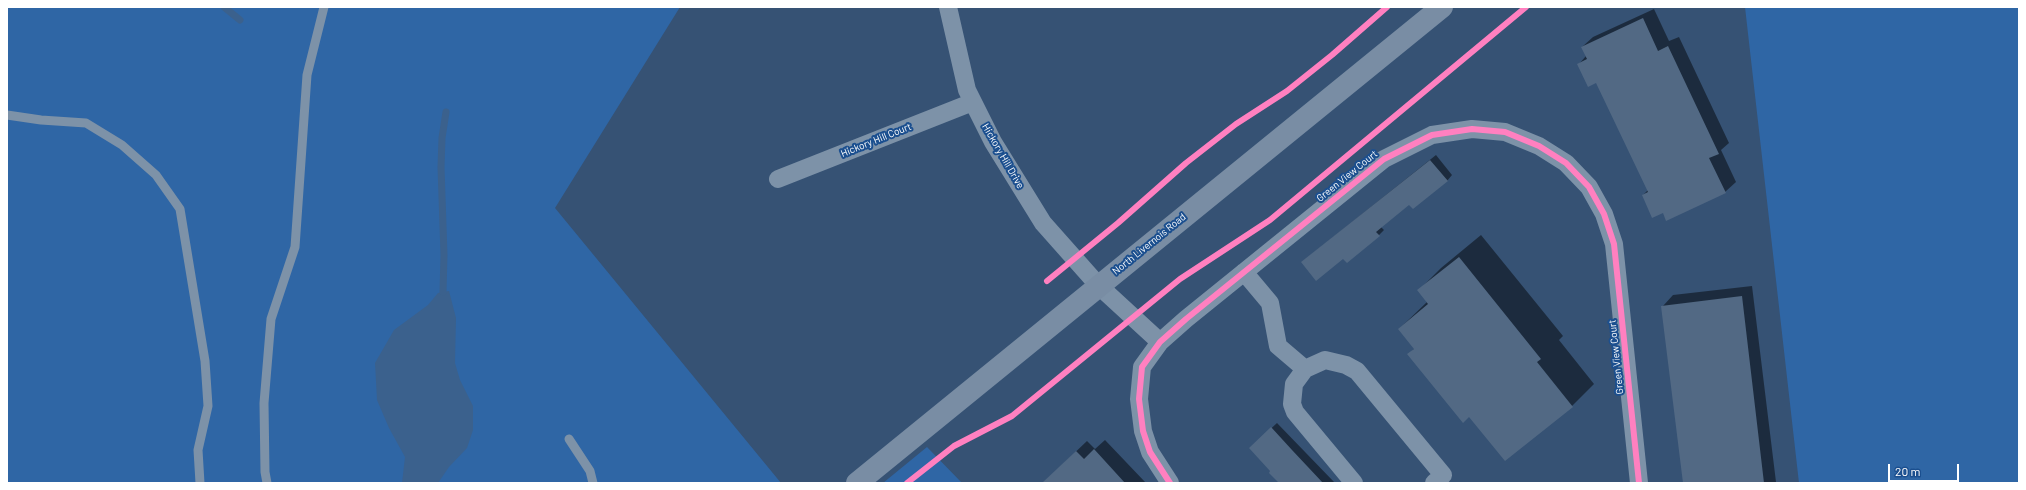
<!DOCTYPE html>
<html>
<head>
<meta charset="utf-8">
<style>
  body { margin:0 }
  #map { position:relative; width:2026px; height:490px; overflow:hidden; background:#365274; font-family:Barlow,sans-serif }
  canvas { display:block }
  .frame { position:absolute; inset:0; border:8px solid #fff; pointer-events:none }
  .scale { position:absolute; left:1888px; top:464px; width:71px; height:18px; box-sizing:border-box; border:2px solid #fff; border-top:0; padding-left:5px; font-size:12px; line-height:14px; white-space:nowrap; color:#fff; -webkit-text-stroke:3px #1b4f8f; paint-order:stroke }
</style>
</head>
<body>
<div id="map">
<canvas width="2026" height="490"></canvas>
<div class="frame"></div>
<div class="scale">20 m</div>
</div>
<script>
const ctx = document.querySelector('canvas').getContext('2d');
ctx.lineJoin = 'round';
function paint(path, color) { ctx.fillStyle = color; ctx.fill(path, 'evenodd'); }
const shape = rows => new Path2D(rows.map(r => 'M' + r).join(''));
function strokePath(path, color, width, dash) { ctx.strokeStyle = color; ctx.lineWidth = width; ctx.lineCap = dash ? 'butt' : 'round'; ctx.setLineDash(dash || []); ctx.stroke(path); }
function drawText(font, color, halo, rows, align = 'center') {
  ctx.font = font + ' Barlow,sans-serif'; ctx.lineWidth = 4; ctx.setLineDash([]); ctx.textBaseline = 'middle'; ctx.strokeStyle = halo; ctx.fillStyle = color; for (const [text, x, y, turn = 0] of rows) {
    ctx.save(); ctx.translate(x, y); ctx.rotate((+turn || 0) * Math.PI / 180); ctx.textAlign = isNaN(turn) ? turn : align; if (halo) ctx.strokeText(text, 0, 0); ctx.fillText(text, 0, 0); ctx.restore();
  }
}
paint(shape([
  [7,7,680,7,555,208,781,483,7,483],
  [1745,7,2019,7,2019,483,1799,483],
  [927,447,962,483,883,483]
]), '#2f66a5');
paint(shape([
  [449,291,456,318,455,363,460,380,473,406,473,430,467,448,449,467,438,483,402,483,405,457,389,428,377,400,375,363,394,330,428,305,438,293]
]), '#3b618d');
paint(shape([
  [1654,9,1669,41,1679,37,1729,143,1721,150,1736,182,1725,192,1663,211,1643,195,1648,190,1597,82,1579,64,1586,56,1582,47,1593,37],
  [1436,155,1452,175,1447,181,1409,204,1381,227,1384,230,1379,235,1343,257,1302,262],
  [1481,235,1563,336,1559,340,1594,384,1572,406,1470,416,1409,354,1415,348,1399,329,1427,302,1419,290,1441,268],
  [1752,286,1776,482,1684,483,1663,306,1673,295],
  [1277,423,1335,483,1280,483,1272,471,1250,448],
  [1105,440,1146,483,1043,483,1087,441,1095,449]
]), '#0007');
strokePath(shape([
  [224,7,240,20],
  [443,292,444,255,441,167,442,138,446,112]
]), '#3b618d', 7);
paint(shape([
  [1643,18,1658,51,1668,46,1719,154,1709,158,1726,193,1666,221,1663,213,1652,218,1642,195,1648,192,1596,83,1588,87,1577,64,1587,59,1581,47],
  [1430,160,1448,181,1413,209,1409,205,1376,232,1380,236,1347,263,1343,259,1316,281,1301,262],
  [1459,257,1541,359,1537,362,1573,407,1505,461,1469,417,1463,423,1407,354,1414,349,1398,329,1428,304,1417,290],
  [1742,296,1764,483,1683,483,1661,306],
  [1271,427,1292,450,1323,483,1279,483,1269,473,1270,471,1249,448],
  [1094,449,1125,483,1042,483,1076,451,1084,459]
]), '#526984');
strokePath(shape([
  [7,115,41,120,86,123,122,145,156,175,180,209,205,361,208,406,198,450,200,483],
  [569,439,590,471,593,483],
  [267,483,265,472,264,403,271,319,295,247,307,75,324,7]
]), '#7d92a8', 9);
strokePath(shape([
  [948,7,967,90,993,142,1043,223,1098,285,1160,342],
  [778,179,973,102],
  [1244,272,1270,303,1278,346,1305,369],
  [1170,483,1150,452,1143,431,1139,399,1142,367,1160,342,1186,319,1384,159,1432,135,1472,129,1505,132,1539,146,1566,163,1589,187,1604,214,1614,244,1639,483],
  [1354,483,1295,412,1292,404,1294,384,1305,369,1325,360,1346,365,1357,371,1443,475,1434,483]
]), '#7d92a8', 18);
strokePath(shape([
  [857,483,1442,7]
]), '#798da4', 22);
strokePath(shape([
  [1047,281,1118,223,1186,163,1236,124,1287,91,1332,55,1387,7],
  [907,483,954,446,1012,416,1180,279,1270,220,1526,7],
  [1170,483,1150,452,1143,431,1139,399,1142,367,1160,342,1186,319,1384,159,1432,135,1472,129,1505,132,1539,146,1566,163,1589,187,1604,214,1614,244,1639,483]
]), '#ff80c0', 6);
drawText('10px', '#fff', '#1b4f8f', [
  ["Hickory Hill Court",876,140,-22],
  ["Hickory Hill Drive",1003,156,60],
  ["Green View Court",1347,176,-39],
  ["North Livernois Road",1149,244,-39],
  ["Green View Court",1616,357,-96]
]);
</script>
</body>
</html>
